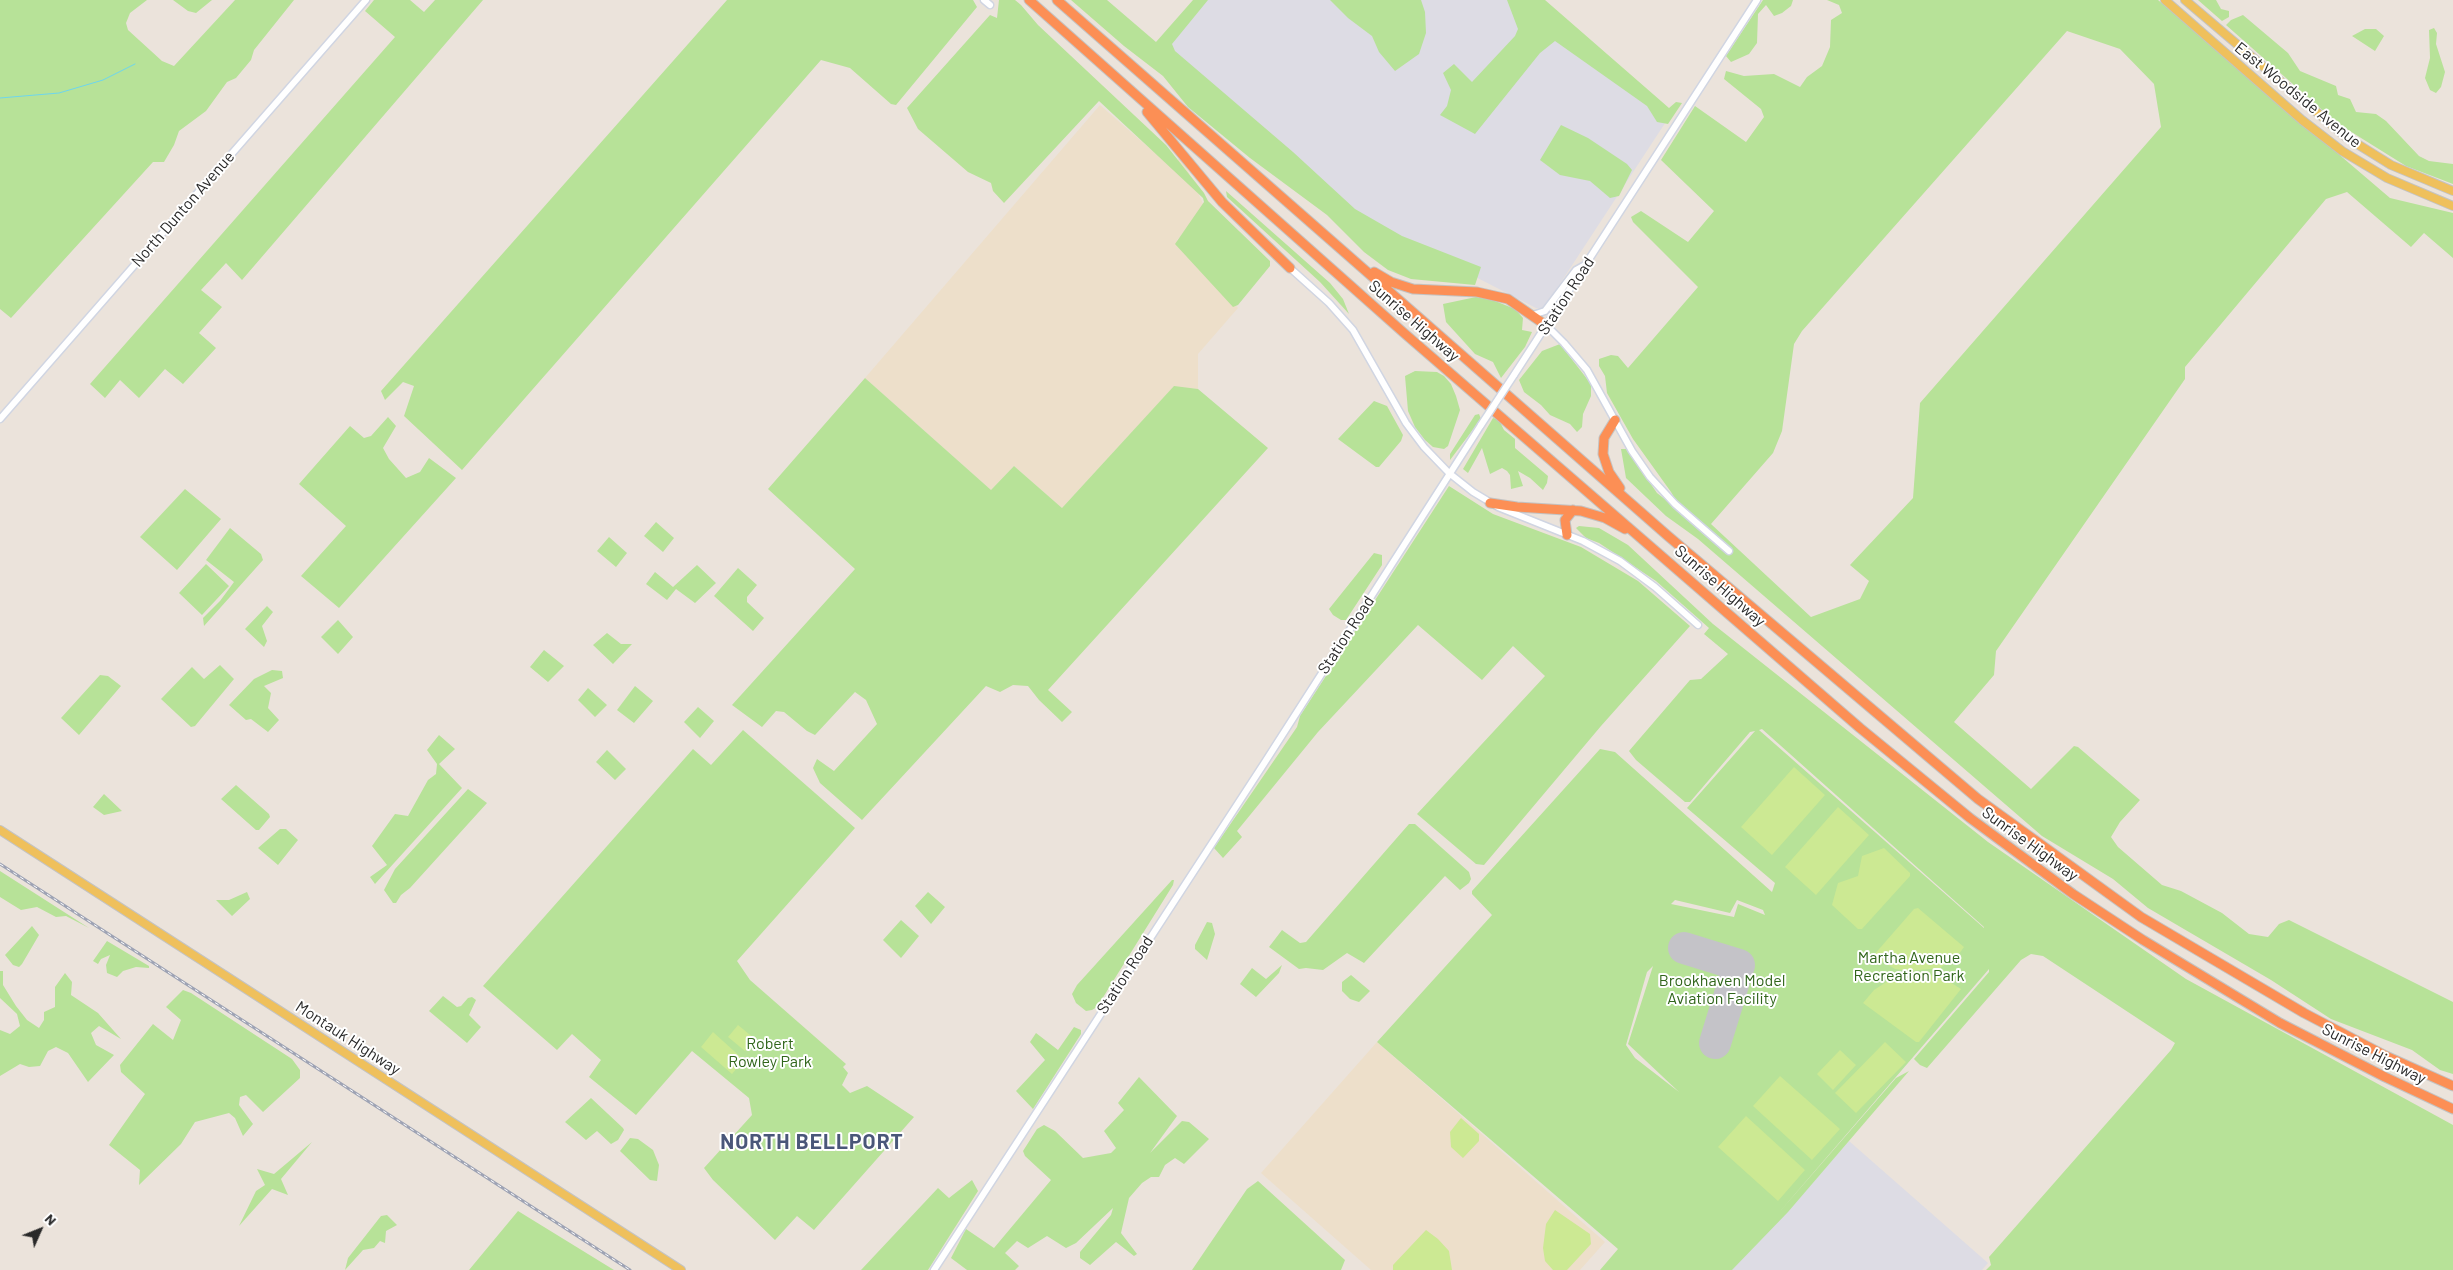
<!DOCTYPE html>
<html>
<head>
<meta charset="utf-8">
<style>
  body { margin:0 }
  #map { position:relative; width:2453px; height:1270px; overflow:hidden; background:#ebe3db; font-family:Barlow,sans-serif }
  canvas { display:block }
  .north { position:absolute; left:15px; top:1205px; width:50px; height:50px; -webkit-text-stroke:4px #fff; paint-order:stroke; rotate:46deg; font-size:14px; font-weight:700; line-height:20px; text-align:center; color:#292929 }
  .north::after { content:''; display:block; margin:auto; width:18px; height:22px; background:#292929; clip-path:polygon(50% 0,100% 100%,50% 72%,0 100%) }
</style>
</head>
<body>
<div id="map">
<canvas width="2453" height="1270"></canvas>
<div class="north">N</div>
</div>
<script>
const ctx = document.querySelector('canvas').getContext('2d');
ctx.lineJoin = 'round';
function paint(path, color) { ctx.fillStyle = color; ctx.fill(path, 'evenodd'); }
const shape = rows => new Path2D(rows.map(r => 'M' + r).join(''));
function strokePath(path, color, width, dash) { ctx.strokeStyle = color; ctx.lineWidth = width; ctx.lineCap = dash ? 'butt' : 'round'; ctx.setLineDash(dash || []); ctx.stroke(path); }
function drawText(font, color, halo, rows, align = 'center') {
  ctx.font = font + ' Barlow,sans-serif'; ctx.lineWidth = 4; ctx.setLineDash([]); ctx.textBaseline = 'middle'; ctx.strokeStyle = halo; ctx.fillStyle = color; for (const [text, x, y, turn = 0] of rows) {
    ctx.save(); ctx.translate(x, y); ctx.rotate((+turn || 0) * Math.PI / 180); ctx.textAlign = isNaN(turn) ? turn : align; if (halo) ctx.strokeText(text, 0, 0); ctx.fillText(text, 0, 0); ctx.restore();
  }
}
paint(shape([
  [1205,0,1541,0,1671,114,1548,302,1541,309,1536,308,1351,213,1166,47],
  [1849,1141,1988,1263,1982,1270,1731,1270]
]), '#dddce4');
paint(shape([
  [1100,105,1171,167,1181,156,1205,208,1177,240,1238,308,1198,354,1198,389,1174,387,1062,508,1014,466,991,490,865,378],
  [1377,1042,1605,1242,1580,1270,1371,1270,1261,1173]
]), '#eddfca');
paint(shape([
  [0,0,147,0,130,13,126,23,128,30,162,61,174,66,235,0,294,0,254,50,251,60,236,78,227,82,206,111,179,131,174,145,164,162,153,162,11,318,0,309],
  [173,0,212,0,196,13,188,11],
  [374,0,410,0,424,12,435,0,483,0,242,280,226,263,201,290,222,307,199,333,216,348,183,384,165,369,139,398,120,380,105,398,90,384,395,37,365,11],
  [727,0,973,0,977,7,896,105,891,104,850,68,821,60,462,470,404,416,414,386,403,382,385,400,381,391],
  [999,0,1015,0,1021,5,1038,25,1166,145,1204,193,1208,201,1270,261,1270,266,1238,305,1233,307,1175,244,1204,202,1203,198,1099,101,1004,203,993,191,991,183,968,172,918,129,907,108,990,15,997,18],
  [1071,0,1107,0,1156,42,1193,0,1208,0,1172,44,1175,51,1293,152,1355,209,1402,236,1481,267,1475,285,1411,279,1388,270,1364,252,1327,215,1250,158,1188,107,1163,76,1124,46],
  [1330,0,1421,0,1425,12,1426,33,1419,54,1395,71,1379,52,1372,36,1348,18],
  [1507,0,1545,0,1669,108,1676,102,1682,103,1668,124,1657,122,1647,106,1555,41,1540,53,1475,134,1440,115,1447,106,1451,90,1443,73,1454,64,1472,82,1515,36,1518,29],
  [1763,0,1793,0,1791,6,1782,13,1774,16,1766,5,1758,14,1757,43,1749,54,1731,62,1726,56],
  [1827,0,2158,0,2390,198,2453,213,2453,258,2424,233,2411,247,2347,192,2326,199,2185,367,2185,379,1996,651,1994,675,1954,722,2031,789,2074,746,2078,747,2140,800,2120,822,2111,837,2118,847,2162,885,2181,891,2222,913,2249,934,2268,937,2279,924,2289,920,2453,1002,2453,1074,2440,1070,2412,1050,2331,1019,2271,980,2148,908,2113,879,2042,836,1698,539,1666,516,1626,478,1621,449,1627,449,1657,493,1684,514,1671,492,1633,439,1607,393,1605,376,1599,366,1599,359,1611,355,1618,356,1628,368,1698,287,1633,222,1631,217,1641,211,1688,242,1714,211,1661,160,1695,106,1746,142,1764,117,1761,109,1724,79,1726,71,1744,76,1774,74,1800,87,1807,77,1822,66,1830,47,1831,20,1842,13,1839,5],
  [2067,31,2120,49,2154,84,2161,127,1920,403,1913,498,1850,565,1869,581,1860,599,1811,617,1711,524,1773,453,1782,431,1794,344,1802,331],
  [2198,0,2216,0,2221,9,2229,11,2229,17,2222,21],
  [2243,15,2288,53,2300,71,2336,86,2338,95,2350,99,2356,112,2376,114,2386,121,2419,156,2429,161,2453,164,2453,184,2406,166,2337,123,2226,25,2231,20],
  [2434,28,2437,33,2436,44,2445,72,2441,87,2436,93,2430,90,2425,78,2430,58,2429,30],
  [2365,29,2376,29,2384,36,2375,51,2352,36],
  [1561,125,1588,138,1627,164,1632,170,1619,196,1610,198,1590,181,1560,175,1540,160],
  [1226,191,1330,283,1343,299,1349,314,1320,282,1227,197],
  [1476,297,1490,299,1515,309,1523,318,1522,330,1532,332,1525,347,1501,378,1493,362,1475,354,1446,322,1443,304],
  [1560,344,1591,384,1591,396,1583,414,1582,427,1577,432,1570,424,1550,415,1541,405,1524,392,1519,380,1542,351],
  [1415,371,1437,372,1444,376,1451,384,1456,396,1460,410,1448,446,1444,449,1433,447,1425,440,1415,427,1408,411,1405,376],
  [865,378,991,490,1014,466,1062,508,1174,386,1198,389,1268,448,1048,690,1072,712,1062,722,1039,700,1028,686,1013,685,1000,692,986,686,862,820,820,783,813,768,817,759,834,771,877,724,866,700,855,692,815,735,807,731,784,712,776,711,762,727,732,705,855,569,768,489],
  [1374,401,1387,406,1403,435,1401,441,1379,467,1376,467,1338,439],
  [1479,414,1481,419,1450,460,1450,454,1475,415],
  [388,417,396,426,383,448,389,459,406,478,420,472,429,458,456,478,339,608,301,576,346,526,299,484,350,426,364,438,371,436],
  [1493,418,1499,420,1504,430,1515,439,1515,448,1548,476,1547,483,1543,490,1530,478,1518,471,1523,486,1511,489,1510,475,1507,471,1502,468,1490,474,1482,448,1468,473,1463,469],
  [1449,486,1493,514,1581,547,1638,581,1690,626,1601,726,1484,865,1476,864,1417,814,1545,676,1513,646,1482,680,1418,625,1318,732,1237,831,1242,837,1223,858,1214,848,1297,727,1300,716],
  [185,489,221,519,177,570,140,537],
  [656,522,674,538,663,552,644,536],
  [1579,526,1599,528,1628,545,1713,624,1988,842,2186,979,2453,1125,2453,1270,1986,1270,1991,1265,1989,1257,2171,1050,2175,1043,2043,956,2031,954,2021,960,1927,1068,1920,1065,1914,1059,1989,972,1989,969,1776,1216,1896,1078,1909,1071,1788,1212,1732,1270,1600,1270,1618,1249,1377,1042,1492,915,1472,894,1472,891,1600,749,1615,752,1772,892,1775,883,1687,808,1755,731,1750,732,1690,802,1685,802,1636,760,1629,751,1690,680,1701,679,1728,654,1704,634,1709,628,1656,581,1599,543,1586,538,1576,528],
  [1762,729,1984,927,1984,928,1759,730],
  [1675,900,1730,913,1737,900,1763,910,1765,915,1738,904,1734,917,1671,904],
  [1653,966,1628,1044,1679,1092,1635,1058,1626,1045,1647,972],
  [230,528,261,554,263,560,204,626,203,618,220,601,234,582,206,560],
  [609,537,627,553,616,567,597,551],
  [1374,553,1382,555,1382,565,1346,620,1341,620,1333,615,1329,609],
  [206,564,229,586,202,615,179,593],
  [697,565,716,583,695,603,676,589,667,600,646,584,655,572,673,587],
  [738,568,757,585,747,597,747,602,764,618,753,631,714,596],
  [267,606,273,612,262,626,267,641,264,647,245,629],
  [338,620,353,637,338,654,321,637],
  [607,633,621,644,632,644,613,664,593,645],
  [544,650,564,666,548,682,530,667],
  [220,665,234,679,195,726,191,727,161,699,192,667,204,679],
  [272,670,282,671,283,678,264,686,271,693,268,708,279,720,268,732,251,719,246,720,229,705,254,679],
  [100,675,108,676,121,686,79,735,61,718],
  [635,686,653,701,634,723,617,710],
  [588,688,607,705,595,717,578,700],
  [698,707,714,721,700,738,684,722],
  [743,730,855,828,737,961,750,980,846,1064,843,1067,848,1073,842,1085,850,1093,867,1086,914,1117,814,1230,797,1216,775,1240,713,1180,704,1168,752,1115,749,1098,692,1051,636,1115,589,1077,601,1060,572,1034,557,1050,483,986,693,749,711,765],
  [439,735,455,749,439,764,462,788,375,884,370,877,387,865,372,846,395,814,408,816,428,780,436,774,437,764,427,750],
  [607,750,626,769,615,780,596,762],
  [236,785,269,814,270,817,259,830,256,830,221,799],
  [468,789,487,803,410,888,401,895,396,903,393,903,384,890,395,869],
  [104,794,122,811,104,815,93,807],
  [1409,824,1415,824,1469,872,1471,879,1469,883,1460,890,1445,876,1364,963,1347,953,1323,970,1306,968,1299,969,1269,947,1282,930,1300,943,1306,942],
  [280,829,286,829,298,840,278,865,258,848],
  [0,871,89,928,66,916,56,917,37,907,21,910,0,897],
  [1172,880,1174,880,1173,885,1097,1007,1092,1010,1086,1011,1076,1003,1072,994,1077,985],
  [247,892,250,899,232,916,216,900,229,900],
  [928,892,945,907,931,924,915,906],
  [901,920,919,936,901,958,883,940],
  [1207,922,1212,923,1215,934,1207,960,1195,949,1195,945],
  [32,926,39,935,22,964,19,967,13,965,5,955],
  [107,941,149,966,149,968,136,967,123,971,117,977,107,973,106,965,110,955,101,959,98,964,93,961],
  [1282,965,1279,973,1256,997,1240,984,1252,968,1266,979],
  [0,971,3,971,3,985,16,1006,27,1020,39,1028,44,1020,44,1012,55,1007,55,987,65,973,72,982,71,995,98,1013,121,1039,99,1026,91,1033,96,1045,114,1055,88,1082,68,1053,56,1047,48,1051,40,1066,29,1067,20,1064,0,1076,0,1030,10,1034,20,1026,17,1014,0,998],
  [1351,975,1370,991,1359,1002,1350,999,1342,991,1342,982],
  [183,990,191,993,292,1059,300,1070,300,1078,263,1112,246,1095,240,1097,239,1105,253,1124,243,1136,235,1118,229,1113,195,1122,181,1144,139,1185,140,1170,109,1145,145,1094,121,1072,120,1065,153,1024,173,1040,181,1020,166,1007],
  [443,996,457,1007,461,1006,468,998,472,997,476,1000,469,1015,481,1027,467,1043,429,1011],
  [1074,1027,1081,1030,1081,1034,1033,1109,1016,1091,1045,1060,1030,1042,1036,1033,1058,1050],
  [1139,1077,1177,1116,1150,1153,1182,1121,1189,1122,1209,1139,1184,1164,1175,1158,1165,1165,1159,1177,1151,1177,1142,1183,1129,1198,1121,1233,1137,1254,1134,1256,1116,1242,1090,1265,1080,1258,1080,1252,1111,1215,1113,1208,1076,1243,1066,1248,1047,1236,1028,1248,1017,1241,1005,1253,1019,1266,1015,1270,967,1270,951,1258,966,1229,994,1248,1051,1180,1025,1156,1023,1151,1037,1129,1044,1125,1055,1131,1083,1158,1111,1153,1116,1148,1104,1131,1124,1110,1118,1103],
  [591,1098,623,1128,624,1130,618,1140,611,1144,597,1131,586,1140,565,1122],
  [630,1138,638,1139,653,1150,659,1165,657,1181,650,1180,620,1151],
  [312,1142,281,1179,288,1195,272,1189,239,1226,256,1191,265,1185,257,1169,274,1174],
  [972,1180,978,1191,928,1270,861,1270,938,1188,949,1198],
  [1258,1181,1345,1260,1341,1270,1192,1270,1247,1189],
  [518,1211,614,1270,469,1270],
  [387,1215,397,1225,386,1231,385,1243,380,1241,374,1248,363,1250,345,1270,348,1258,381,1216]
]), '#b7e298');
paint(shape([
  [1794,767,1825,795,1772,855,1741,827],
  [1838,807,1869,835,1816,895,1785,867],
  [1884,848,1910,873,1910,876,1862,929,1858,929,1832,905,1838,883,1858,876,1862,856],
  [1918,908,1964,947,1959,954,1940,968,1909,971,1895,969,1873,956,1914,909],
  [1923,973,1945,979,1961,989,1919,1042,1916,1042,1863,1003,1874,990,1891,979,1909,974],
  [738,1025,755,1039,745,1051,728,1037],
  [713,1032,744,1060,732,1074,701,1047],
  [1885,1042,1906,1062,1856,1113,1835,1093],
  [1840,1050,1856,1065,1833,1090,1817,1074],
  [1780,1076,1840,1129,1812,1160,1753,1106],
  [1746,1116,1805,1170,1778,1201,1718,1147],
  [1461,1118,1479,1134,1479,1141,1463,1158,1451,1147,1450,1132],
  [1555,1210,1590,1234,1591,1244,1567,1270,1553,1270,1545,1261,1543,1248,1546,1224],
  [1426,1230,1438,1239,1449,1251,1452,1270,1393,1270,1393,1265]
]), '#cce993');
strokePath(shape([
  [0,98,59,93,103,80,135,64]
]), '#6ed6ed', 1);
strokePath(shape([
  [1684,948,1739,965,1715,1043]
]), '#c4c3c8', 32);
const secondary = shape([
  [984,0,990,5],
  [1290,268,1329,303,1353,330,1406,423,1424,447,1449,473,1473,492,1498,507,1583,541,1620,561,1655,587,1698,625],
  [1533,315,1545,311,1576,270,1585,265],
  [1547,326,1564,343,1587,370,1632,451,1650,477,1675,504,1729,551],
  [1514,375,1757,0],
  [0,419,366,0],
  [934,1270,1265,762,1481,425]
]);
const primary = shape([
  [2165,0,2302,120,2342,151,2387,178,2453,206],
  [2185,0,2346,137,2391,165,2453,191],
  [0,830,681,1270]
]);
const highway = shape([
  [1029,0,1404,333,1860,728,1970,818,2073,894,2143,940,2280,1023,2385,1077,2453,1109],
  [1057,0,1668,536,1978,799,2141,917,2304,1013,2386,1056,2453,1086],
  [1147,112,1222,202,1290,268],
  [1374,272,1391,282,1413,289,1477,292,1508,299,1547,326],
  [1615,420,1604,438,1603,454,1609,472,1620,488],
  [1490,503,1517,507,1581,511,1605,518,1625,529],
  [1567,535,1565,520,1573,510]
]);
strokePath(secondary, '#d0d5e2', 9);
strokePath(primary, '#c3c3c3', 10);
strokePath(highway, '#c3c3c3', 11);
strokePath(secondary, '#fff', 6);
strokePath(primary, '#efc05c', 8);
strokePath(highway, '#fc8f55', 9);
const rail = shape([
  [0,864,630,1270]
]);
strokePath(rail, '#9ea3b4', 3);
strokePath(rail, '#fff', 1, [4]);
const secondaryBridge = shape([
  [1481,425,1514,375]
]);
strokePath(secondaryBridge, '#d0d5e2', 9, []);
strokePath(secondaryBridge, '#fff', 6);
drawText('16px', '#292929', '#fff', [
  ["East Woodside Avenue",2298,95,39],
  ["North Dunton Avenue",183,209,-49],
  ["Station Road",1566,296,-57],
  ["Sunrise Highway",1414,321,41],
  ["Sunrise Highway",1720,586,41],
  ["Station Road",1346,635,-57],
  ["Sunrise Highway",2030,844,36],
  ["Station Road",1125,975,-57],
  ["Montauk Highway",348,1038,33],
  ["Sunrise Highway",2374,1054,27]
]);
drawText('16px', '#30651a', '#fff', [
  ["Martha Avenue",1909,958],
  ["Recreation Park",1909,976],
  ["Brookhaven Model",1722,981],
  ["Aviation Facility",1722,999],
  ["Robert",770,1044],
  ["Rowley Park",770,1062]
]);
ctx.letterSpacing = '1px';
drawText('bold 21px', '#4a5779', '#fff', [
  ["NORTH BELLPORT",812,1142]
]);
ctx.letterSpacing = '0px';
</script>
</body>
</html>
